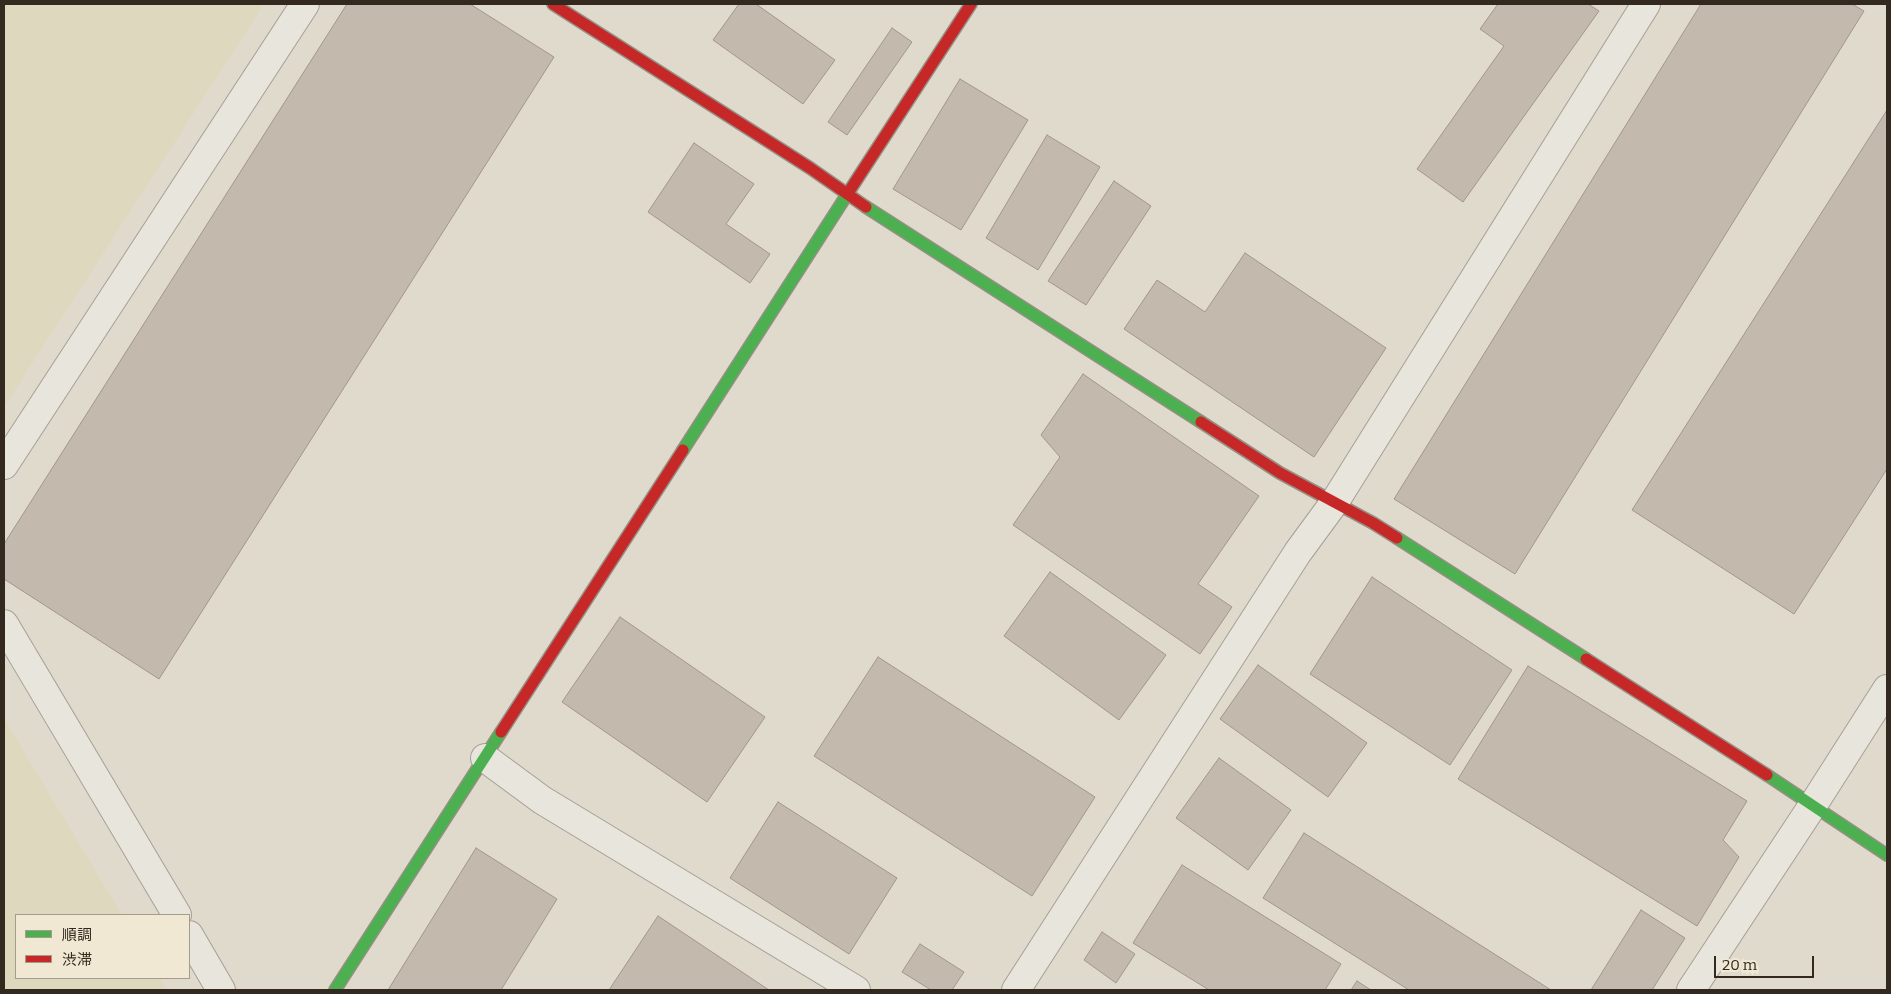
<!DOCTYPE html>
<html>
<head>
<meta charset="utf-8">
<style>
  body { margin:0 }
  #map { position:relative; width:1891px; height:994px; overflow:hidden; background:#e0dacc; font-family:Bitter,"Noto Sans JP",serif }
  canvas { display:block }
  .frame { position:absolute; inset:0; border:5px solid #33291f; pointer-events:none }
  .legend { position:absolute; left:15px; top:914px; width:175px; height:65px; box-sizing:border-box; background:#f1e8d3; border:1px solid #a59c8b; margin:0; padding:6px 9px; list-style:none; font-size:15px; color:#33291f }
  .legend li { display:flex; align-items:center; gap:10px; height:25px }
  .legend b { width:25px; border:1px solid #a59c8b }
  .scale { position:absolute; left:1714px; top:956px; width:100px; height:22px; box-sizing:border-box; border:2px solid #33291f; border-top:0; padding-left:6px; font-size:15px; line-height:18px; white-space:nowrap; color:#33291f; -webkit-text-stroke:4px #f1e8d3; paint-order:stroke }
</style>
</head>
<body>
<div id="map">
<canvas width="1891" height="994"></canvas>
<div class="frame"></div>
<ul class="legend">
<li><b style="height:6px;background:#4caf50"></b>順調</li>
<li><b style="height:6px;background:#c62828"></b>渋滞</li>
</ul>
<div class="scale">20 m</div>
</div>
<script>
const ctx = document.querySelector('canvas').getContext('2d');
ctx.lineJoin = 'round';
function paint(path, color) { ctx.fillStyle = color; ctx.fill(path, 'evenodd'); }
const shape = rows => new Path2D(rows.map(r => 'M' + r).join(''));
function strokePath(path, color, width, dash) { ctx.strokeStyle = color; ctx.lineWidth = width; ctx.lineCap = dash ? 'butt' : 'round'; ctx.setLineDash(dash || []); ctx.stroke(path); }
paint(shape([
  [4,4,264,4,4,407],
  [4,718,122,915,16,915,16,978,159,978,167,990,4,990]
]), '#ded8be');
const building = shape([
  [347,4,470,4,554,57,159,679,4,579,4,544,347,4],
  [739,4,756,4,835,60,803,104,713,40,739,4],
  [1498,4,1588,4,1599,11,1463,202,1417,169,1504,46,1480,29,1498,4],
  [1701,4,1852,4,1864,11,1515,574,1394,499,1701,4],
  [892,28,912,42,847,135,828,122,892,28],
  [960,79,1028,120,961,230,893,189,960,79],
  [1887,110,1887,469,1794,614,1632,510,1887,110],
  [1047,135,1100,167,1038,270,986,238,1047,135],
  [694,143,754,184,726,224,770,254,750,283,648,212,694,143],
  [1114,181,1151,206,1086,305,1048,281,1114,181],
  [1245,253,1386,348,1314,457,1124,329,1157,280,1205,312,1245,253],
  [1083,374,1259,496,1198,584,1232,607,1200,654,1013,525,1060,457,1041,435,1083,374],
  [1050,572,1166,655,1119,720,1004,636,1050,572],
  [1372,577,1512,670,1450,765,1310,674,1372,577],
  [620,617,765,717,707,802,562,702,620,617],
  [878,657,1095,797,1032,896,814,756,878,657],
  [1258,665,1367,743,1328,797,1220,719,1258,665],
  [1528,666,1747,801,1723,840,1739,857,1697,926,1458,779,1528,666],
  [1219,758,1291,810,1248,870,1176,818,1219,758],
  [778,802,897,878,849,954,730,878,778,802],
  [1304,833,1551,990,1409,990,1263,898,1304,833],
  [476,848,557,899,501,990,388,990,476,848],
  [1182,865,1341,964,1325,990,1209,990,1133,943,1182,865],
  [1641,910,1685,938,1652,990,1591,990,1641,910],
  [658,916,769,990,609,990,658,916],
  [1102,932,1135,954,1116,983,1084,960,1102,932],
  [920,944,964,972,952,990,931,990,902,972,920,944],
  [1357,981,1371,990,1351,990,1357,981]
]);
paint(building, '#c3b9ad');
strokePath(building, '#a0968c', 1);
const street = shape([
  [4,465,305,4],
  [4,624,177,915],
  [485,758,542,800,856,990],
  [189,935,221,990],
  [1016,990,1298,552,1334,503,1646,4],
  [1691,990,1813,805,1887,689]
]);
const fast = shape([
  [866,207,1201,422],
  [683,450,850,190],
  [1397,538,1586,659],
  [1767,775,1887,855],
  [335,990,501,732]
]);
const jam = shape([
  [553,4,810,168,866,207],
  [850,190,971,4],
  [1201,422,1280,473,1373,523,1397,538],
  [1586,659,1767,775],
  [501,732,683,450]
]);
strokePath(street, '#a59f96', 30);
strokePath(fast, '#958f85', 14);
strokePath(jam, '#958f85', 14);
strokePath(street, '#e8e5dd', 28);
strokePath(fast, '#4caf50', 11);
strokePath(jam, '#c62828', 11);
</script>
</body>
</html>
